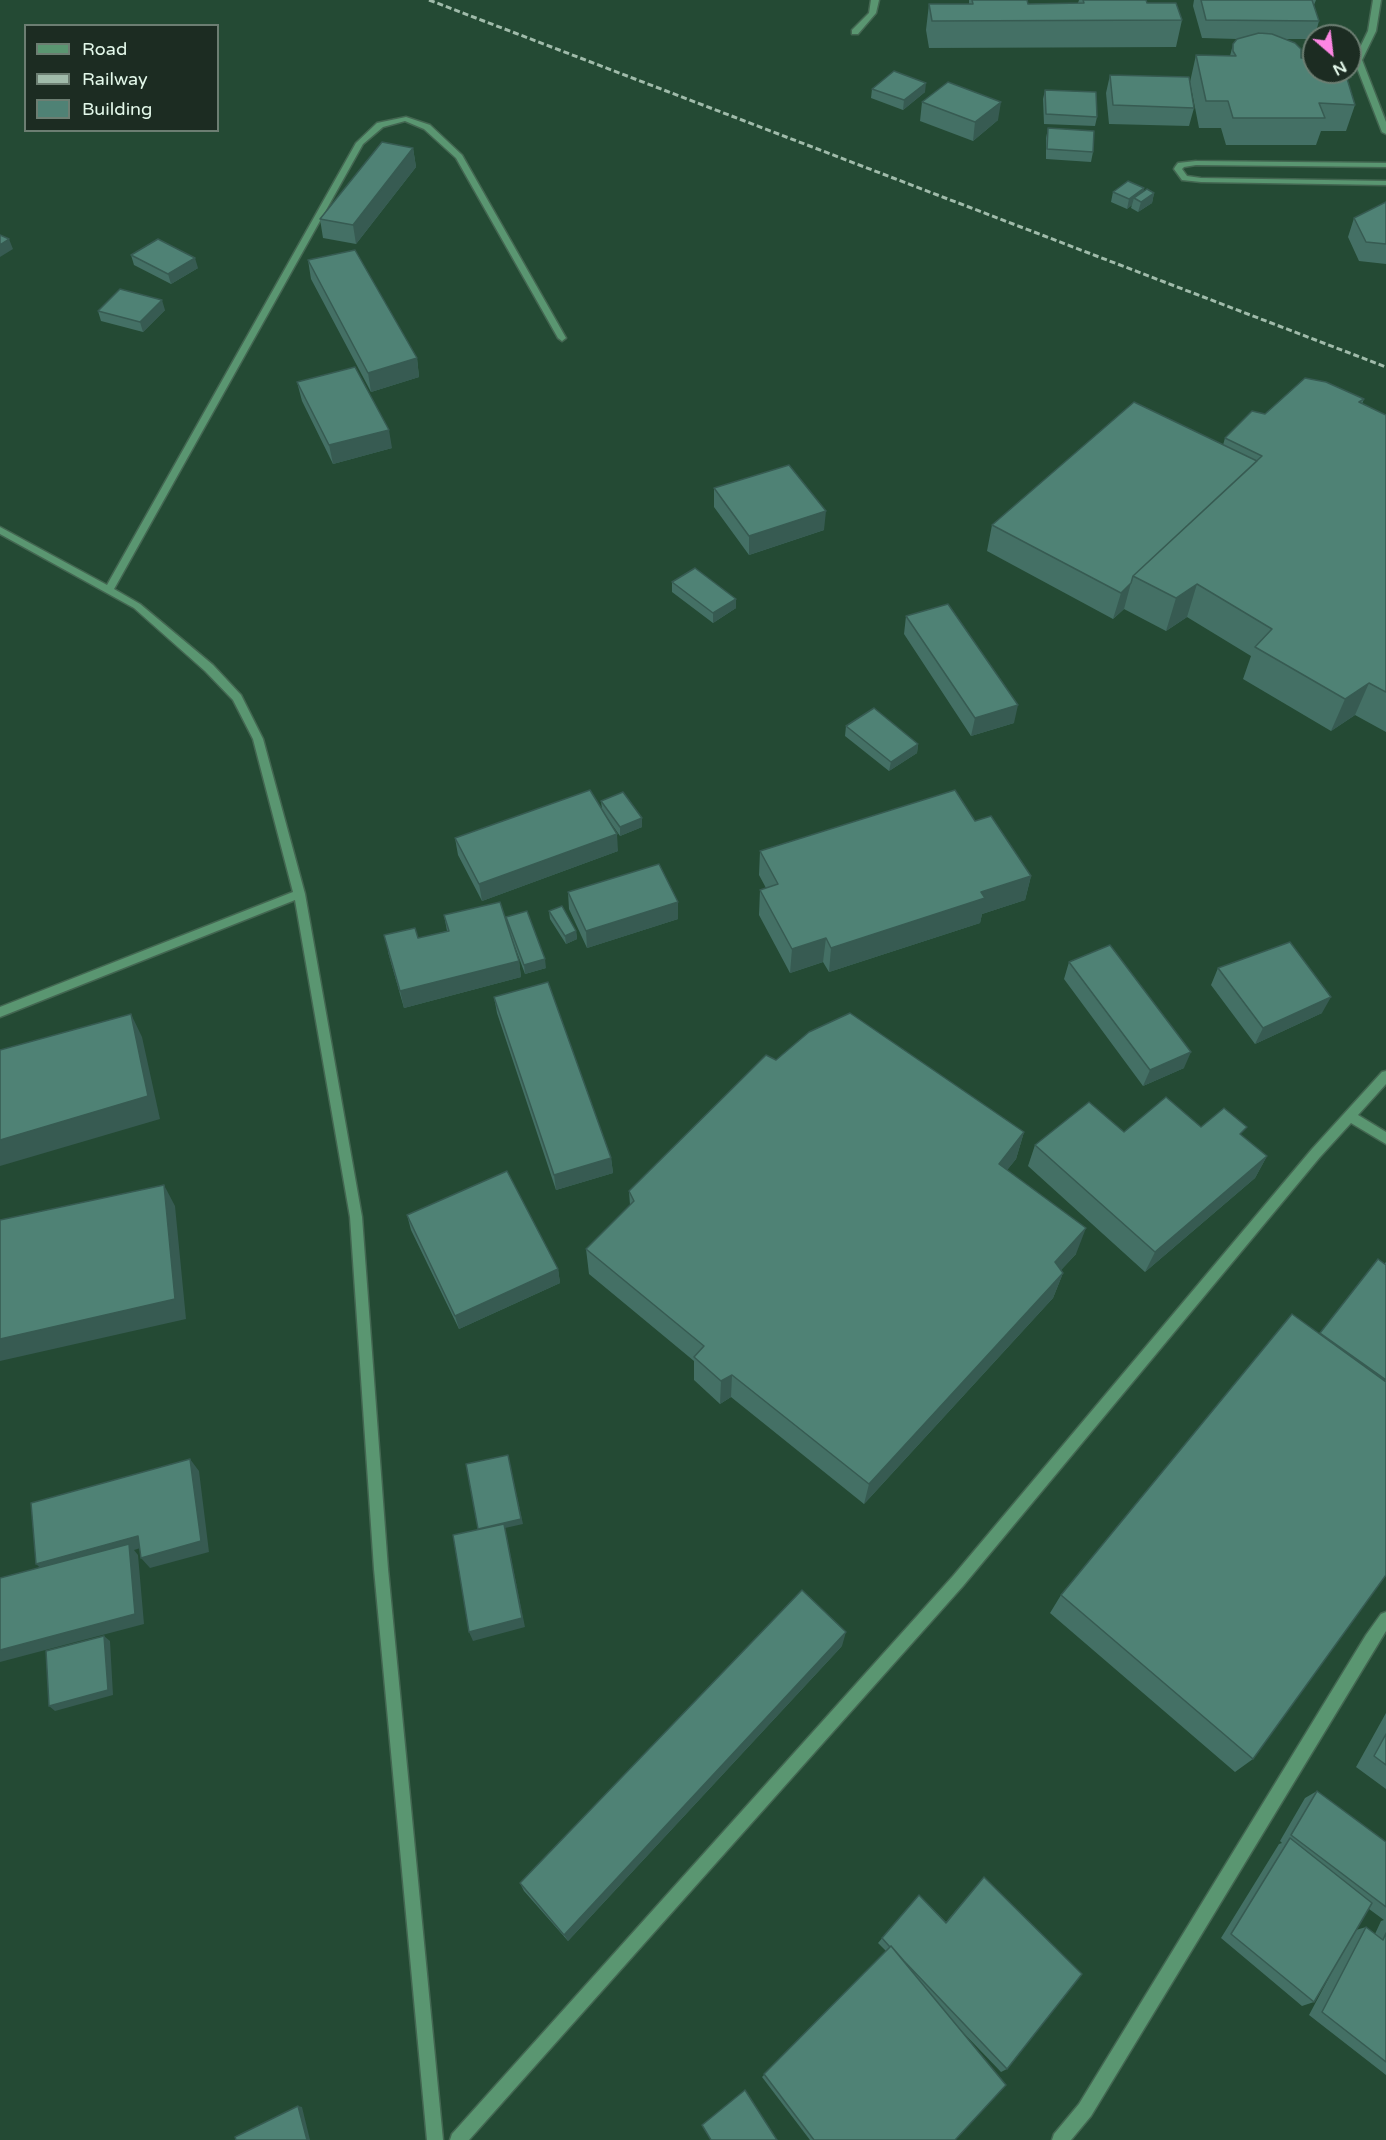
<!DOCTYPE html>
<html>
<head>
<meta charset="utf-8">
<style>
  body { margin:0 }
  #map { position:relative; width:1386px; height:2140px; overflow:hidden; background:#244a34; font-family:"Varela Round",sans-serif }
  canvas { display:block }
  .legend { position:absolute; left:24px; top:24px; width:195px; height:108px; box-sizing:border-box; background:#1c2c22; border:2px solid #6c7e72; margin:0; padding:8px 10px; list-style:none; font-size:18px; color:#e3f8ea }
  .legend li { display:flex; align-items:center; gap:12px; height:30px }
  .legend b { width:30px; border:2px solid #6c7e72 }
  .north { position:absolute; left:1302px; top:24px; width:60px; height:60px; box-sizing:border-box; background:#1c2c22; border:2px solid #6c7e72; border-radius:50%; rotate:152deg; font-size:16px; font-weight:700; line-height:24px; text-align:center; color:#e3f8ea }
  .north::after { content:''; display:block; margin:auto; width:21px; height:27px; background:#fd86e3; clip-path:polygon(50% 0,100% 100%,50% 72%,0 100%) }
</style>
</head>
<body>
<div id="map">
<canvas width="1386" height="2140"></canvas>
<ul class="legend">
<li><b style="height:8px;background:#5a9671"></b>Road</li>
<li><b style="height:8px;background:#a0bbaa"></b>Railway</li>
<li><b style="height:16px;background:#4f8275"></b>Building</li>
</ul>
<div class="north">N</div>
</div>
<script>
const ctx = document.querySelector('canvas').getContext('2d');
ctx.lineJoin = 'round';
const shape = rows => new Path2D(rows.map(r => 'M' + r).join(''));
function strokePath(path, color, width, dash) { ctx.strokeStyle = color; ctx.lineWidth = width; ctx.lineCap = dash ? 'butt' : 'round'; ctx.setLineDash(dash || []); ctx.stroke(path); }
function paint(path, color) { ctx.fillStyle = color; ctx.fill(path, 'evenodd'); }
const lane = shape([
  [871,0,879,0,876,13,858,34,852,34,852,30,869,13,871,0],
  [1373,0,1381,0,1376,31,1362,60,1386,122,1386,134,1382,132,1354,60,1368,31,1373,0],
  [1196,161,1386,163,1386,167,1196,165,1184,167,1182,169,1187,176,1201,178,1386,181,1386,185,1201,182,1182,180,1174,169,1175,167,1178,163,1196,161]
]);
const street = shape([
  [406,117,430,125,462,155,566,338,562,341,558,338,456,158,424,129,405,121,383,127,363,144,114,589,140,604,213,665,241,695,263,739,305,894,362,1217,388,1569,443,2140,427,2140,374,1569,350,1217,295,900,0,1017,0,1007,293,892,253,739,233,700,205,671,134,608,0,534,0,527,107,585,356,143,377,123,406,117],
  [1386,1071,1386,1084,1358,1115,1386,1132,1386,1144,1351,1123,1320,1157,963,1586,469,2140,450,2140,452,2134,953,1576,1312,1149,1382,1072,1386,1071],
  [1386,1612,1386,1631,1091,2116,1071,2140,1052,2140,1054,2134,1079,2104,1366,1635,1381,1614,1386,1612]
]);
strokePath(lane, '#436651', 3);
strokePath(street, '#436651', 3);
paint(lane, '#5a9671');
paint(street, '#5a9671');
strokePath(shape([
  [429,0,1386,367]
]), '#a0bbaa', 3, [6, 3]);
paint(shape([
  [969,0,1027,0,1028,4,1078,3,1079,0,1146,0,1147,3,1182,20,1176,47,929,48,926,30,929,4,969,4],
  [1194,0,1316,0,1314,5,1319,21,1314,39,1286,39,1301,58,1355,105,1346,131,1321,131,1316,145,1226,145,1221,128,1199,128,1190,82,1196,55,1230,56,1233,44,1237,39,1202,38,1193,6],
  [1110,75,1194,108,1189,126,1109,124,1106,93],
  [872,89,925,92,903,110,871,98],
  [1045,90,1097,117,1095,126,1044,124,1043,99],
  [922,102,998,120,973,141,920,121],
  [1048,128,1093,152,1091,162,1046,159,1046,138],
  [413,148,416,167,356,244,323,238,320,219],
  [1144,188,1143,192,1154,193,1152,203,1138,212,1131,208,1132,205,1127,209,1111,202,1113,192],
  [1386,202,1386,264,1359,261,1348,237,1354,218],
  [131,255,198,268,171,284,134,265],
  [308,260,417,358,419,377,371,392,311,279],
  [165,310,143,332,101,321,98,311],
  [297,382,392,448,333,464,302,401],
  [1364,399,1362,404,1386,415,1386,732,1355,715,1331,731,1243,679,1251,656,1187,617,1166,631,1124,609,1113,619,987,551,992,525,1223,445,1225,438,1265,414],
  [714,488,824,530,749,555,714,507],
  [672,582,736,599,736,608,713,623,672,592],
  [906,616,1014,723,971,736,904,634],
  [846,726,918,744,917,753,889,771,845,736],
  [601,801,642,818,642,827,620,836,606,816,618,851,482,901,458,855,455,838,602,809],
  [975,821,1031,876,1025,900,982,914,980,923,829,972,823,962,790,973,759,915,760,890,766,888,759,875,760,851],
  [568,892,678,919,587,948,569,909],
  [549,911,576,931,577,939,566,944,550,919],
  [444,915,507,925,506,917,546,968,525,974,509,931,519,961,521,977,404,1008,388,952,418,938,447,931],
  [1069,962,1184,1068,1143,1086,1064,979],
  [1218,968,1322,1013,1255,1044,1211,985],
  [494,997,611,1158,613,1173,556,1190,497,1013],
  [776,1060,1024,1132,1016,1159,1007,1170,1076,1254,1061,1270,1063,1273,1053,1298,864,1504,731,1397,720,1404,694,1380,694,1361,589,1274,586,1249,630,1205,629,1191],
  [1201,1127,1242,1136,1267,1156,1255,1178,1145,1272,1028,1166,1035,1145,1124,1132],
  [407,1215,558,1269,560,1283,459,1329,411,1230],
  [1386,1262,1386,1575,1253,1759,1235,1772,1050,1613,1061,1595,1319,1334],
  [842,1646,568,1941,524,1891,520,1883],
  [1386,1713,1386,1789,1356,1767],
  [1317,1791,1386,1842,1386,2075,1309,2015,1332,1972,1314,2002,1302,2006,1221,1938,1279,1844,1282,1843,1280,1841,1305,1798],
  [1369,1909,1384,1920,1381,1921,1375,1934,1366,1927,1356,1930],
  [984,1877,1007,2069,1001,2072,953,2022,955,2140,810,2140,762,2077,886,1951,878,1943,919,1895,946,1922]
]), '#447065');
paint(shape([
  [926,83,925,92,903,110,904,100],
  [1001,102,998,120,973,141,975,122],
  [413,148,416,167,356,244,353,225],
  [1144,188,1142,198,1134,198,1132,205,1127,209,1129,199],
  [1154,193,1152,203,1138,212,1141,202],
  [9,239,13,249,0,257,0,245],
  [195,258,198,268,171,284,168,274],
  [162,300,165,310,143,332,140,322],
  [417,358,419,377,371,392,368,373],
  [389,430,392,448,333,464,329,445],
  [826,511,824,530,749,555,749,536],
  [1131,583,1124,609,1113,619,1121,593],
  [1197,584,1187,617,1166,631,1176,598],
  [736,599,736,608,713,623,713,613],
  [1369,683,1355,715,1331,731,1345,699],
  [1018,705,1014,723,971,736,975,718],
  [918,744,917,753,889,771,891,762],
  [642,818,642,827,620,836,620,827],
  [617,834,618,851,482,901,479,884],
  [1031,876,1025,900,982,914,980,923,829,972,831,948,981,892],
  [678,902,678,919,587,948,586,931],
  [576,931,577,939,566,944,565,936],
  [826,938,823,962,790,973,792,949],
  [545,959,546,968,525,974,524,965],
  [519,961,521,977,404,1008,400,991],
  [1331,997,1322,1013,1255,1044,1263,1028],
  [131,1014,142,1037,160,1119,0,1166,0,1140],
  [1191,1052,1184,1068,1143,1086,1150,1070],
  [1024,1132,1016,1159,991,1190,999,1164],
  [1267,1156,1255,1178,1145,1272,1155,1252],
  [611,1158,613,1173,556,1190,554,1175],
  [164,1185,175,1206,186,1319,0,1361,0,1339],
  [1086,1228,1076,1254,1045,1287,1055,1262],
  [558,1269,560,1283,459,1329,455,1316],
  [1063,1273,1053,1298,864,1504,869,1484],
  [732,1375,731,1397,720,1404,721,1381],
  [508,1455,523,1524,505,1528,525,1627,473,1641,469,1632,478,1529],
  [190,1459,199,1471,209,1552,150,1568,141,1558],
  [138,1536,147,1546,134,1550,138,1555,144,1624,0,1662,0,1650,47,1574,36,1564],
  [846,1632,842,1646,568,1941,564,1935],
  [104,1636,110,1641,113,1695,55,1711,49,1706],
  [298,2106,302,2107,310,2140,307,2140]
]), '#375b52');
const building = shape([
  [972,0,1027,0,1028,4,1084,3,1083,0,1146,0,1147,3,1176,3,1182,20,932,21,929,4,973,4,972,0],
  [1201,0,1312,0,1319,21,1206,20,1201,0],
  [1259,33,1272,34,1295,43,1301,49,1301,58,1314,58,1314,72,1345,72,1355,105,1319,103,1325,118,1233,118,1228,101,1206,101,1196,55,1236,56,1233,51,1233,44,1237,39,1259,33],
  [894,71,926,83,904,100,872,89,894,71],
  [1110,75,1189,77,1194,108,1113,105,1110,75],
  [948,82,1001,102,975,122,922,102,948,82],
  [1045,90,1096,92,1097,117,1046,114,1045,90],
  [1048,128,1094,131,1093,152,1047,149,1048,128],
  [382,142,413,148,353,225,320,219,382,142],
  [1128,181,1144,188,1129,199,1113,192,1128,181],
  [1147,189,1154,193,1141,202,1134,198,1147,189],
  [1386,202,1386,244,1366,242,1354,218,1386,202],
  [0,235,9,239,0,245,0,235],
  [158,239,195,258,168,274,131,255,158,239],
  [355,250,417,358,368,373,308,260,355,250],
  [120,289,162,300,140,322,98,311,120,289],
  [355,367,389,430,329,445,297,382,355,367],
  [1305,378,1326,382,1364,399,1359,402,1386,415,1386,692,1369,683,1345,699,1255,647,1272,629,1197,584,1176,598,1133,576,1262,456,1225,438,1252,411,1265,414,1305,378],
  [1134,402,1257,461,1133,576,1131,583,1121,593,992,525,1134,402],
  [789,465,826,511,749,536,714,488,789,465],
  [695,568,736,599,713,613,672,582,695,568],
  [948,604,1018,705,975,718,906,616,948,604],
  [874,708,918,744,891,762,846,726,874,708],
  [590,790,617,834,479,884,455,838,590,790],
  [955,790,975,821,991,816,1031,876,981,892,985,898,831,948,826,938,792,949,760,890,778,884,760,851,955,790],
  [623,792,642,818,620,827,601,801,623,792],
  [659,864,678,902,586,931,568,892,659,864],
  [500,902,519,961,400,991,384,935,415,928,418,938,449,931,444,915,500,902],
  [562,906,576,931,565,936,549,911,562,906],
  [527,911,545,959,524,965,506,917,527,911],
  [1290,942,1331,997,1263,1028,1218,968,1290,942],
  [1110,945,1191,1052,1150,1070,1069,962,1110,945],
  [548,982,611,1158,554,1175,494,997,548,982],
  [850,1013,1024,1132,999,1164,1086,1228,1055,1262,1063,1273,869,1484,732,1375,721,1381,694,1357,704,1346,586,1249,634,1201,629,1191,766,1055,776,1060,809,1032,850,1013],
  [131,1014,148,1096,0,1140,0,1050,131,1014],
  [1166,1097,1201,1127,1224,1108,1247,1127,1240,1134,1267,1156,1155,1252,1035,1145,1089,1102,1124,1132,1166,1097],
  [507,1171,558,1269,455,1316,407,1215,507,1171],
  [164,1185,175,1299,0,1339,0,1220,164,1185],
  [1378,1259,1386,1265,1386,1380,1320,1333,1378,1259],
  [1292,1314,1386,1382,1386,1575,1253,1759,1061,1595,1292,1314],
  [508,1455,521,1519,478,1529,466,1464,508,1455],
  [190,1459,201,1541,141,1558,138,1536,36,1564,31,1503,190,1459],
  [504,1524,522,1618,469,1632,453,1535,504,1524],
  [129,1544,135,1614,0,1650,0,1578,129,1544],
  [802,1590,846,1632,564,1935,520,1883,802,1590],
  [104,1636,108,1690,49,1706,46,1651,104,1636],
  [1386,1734,1386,1765,1374,1756,1386,1734],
  [1317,1791,1386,1842,1386,1907,1291,1835,1317,1791],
  [1290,1838,1372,1903,1314,2002,1231,1934,1290,1838],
  [984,1877,1082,1974,1007,2069,904,1961,891,1946,890,1947,882,1938,919,1895,946,1923,984,1877],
  [1366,1927,1383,1940,1386,1933,1386,2062,1322,2012,1366,1927],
  [891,1946,1006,2085,955,2140,814,2140,764,2074,891,1946],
  [745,2090,777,2140,711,2140,702,2125,745,2090],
  [298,2106,307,2140,236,2140,235,2137,298,2106]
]);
paint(building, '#4f8275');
strokePath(building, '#375b52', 1.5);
</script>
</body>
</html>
